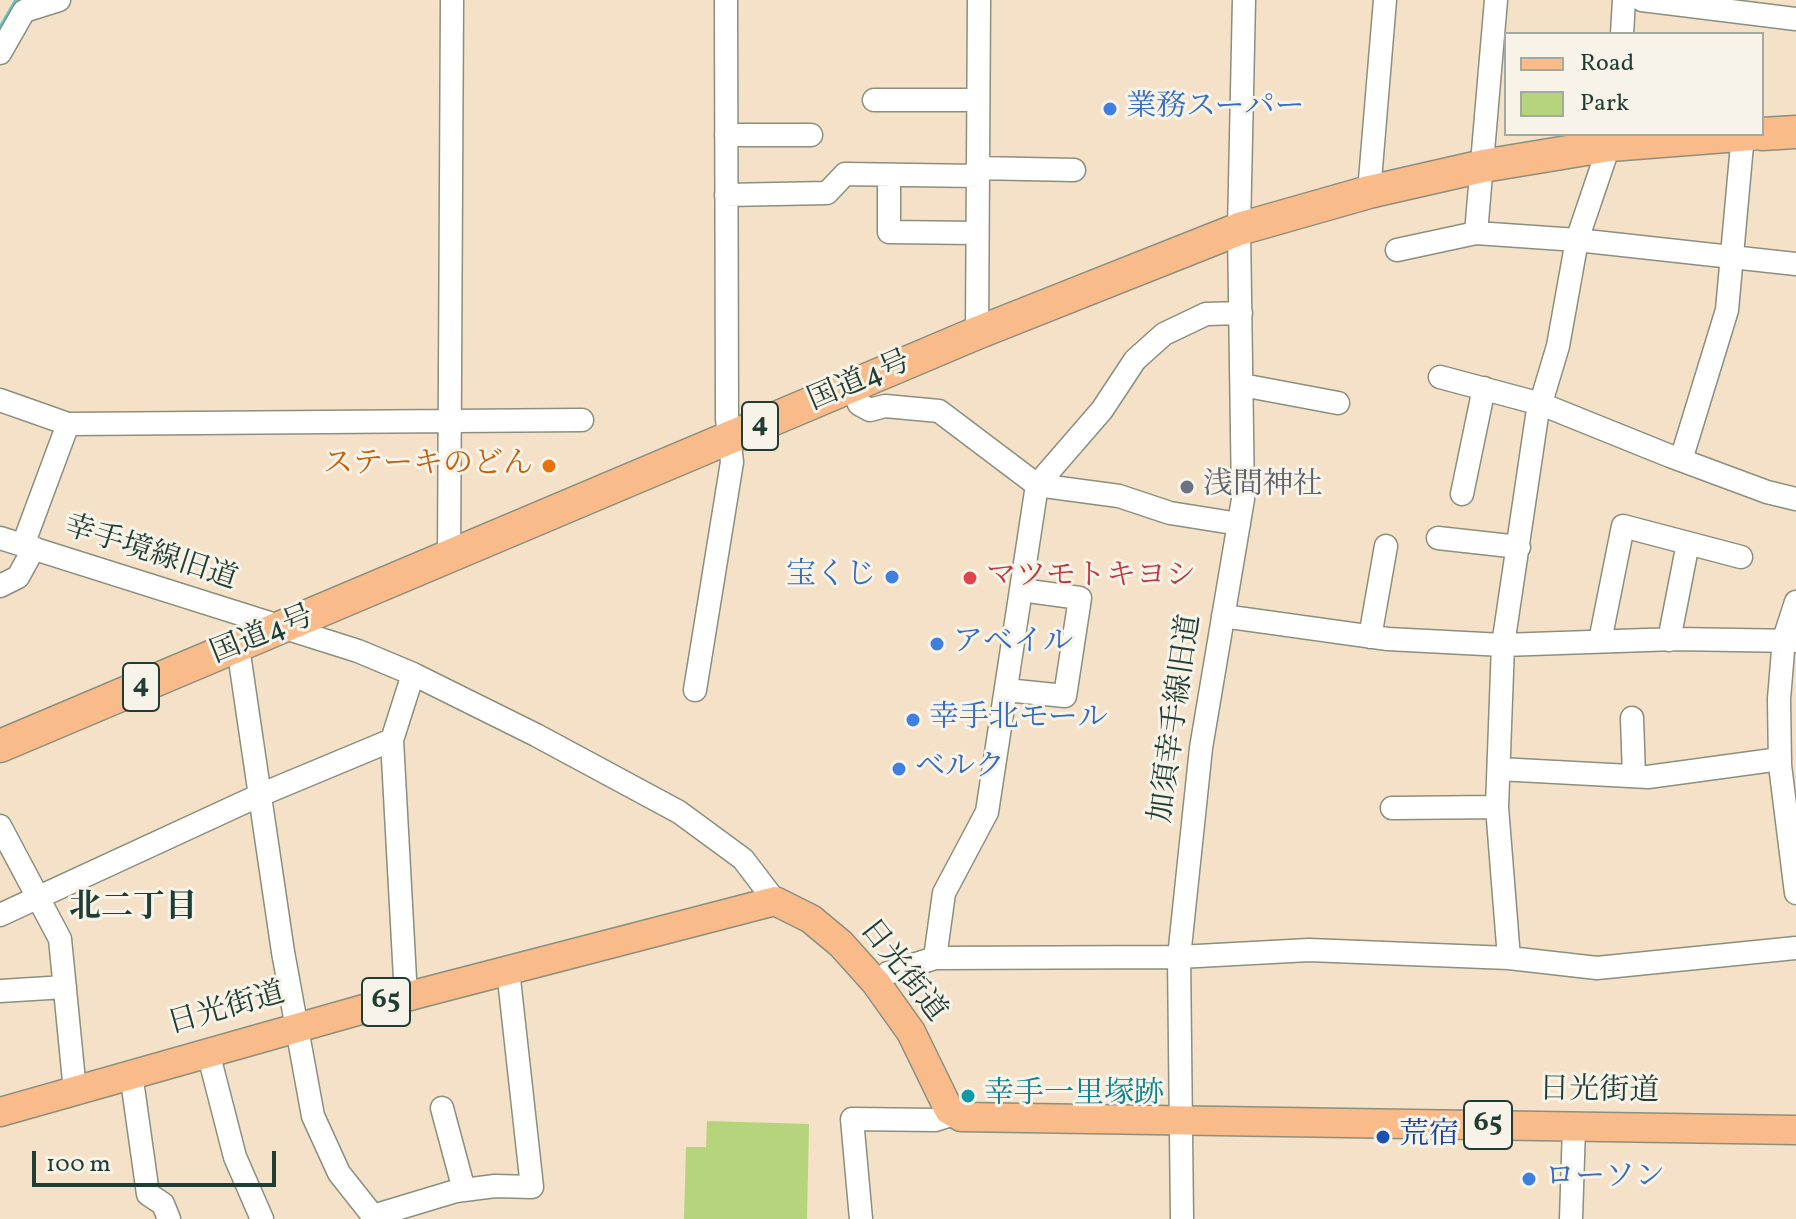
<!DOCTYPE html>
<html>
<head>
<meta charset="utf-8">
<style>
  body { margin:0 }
  #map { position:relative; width:1796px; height:1219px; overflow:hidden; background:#f4e1c7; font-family:Vollkorn,serif }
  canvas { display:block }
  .legend { position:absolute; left:1504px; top:32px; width:260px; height:104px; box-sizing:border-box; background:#f7f3e8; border:2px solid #a1aaa0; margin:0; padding:10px 14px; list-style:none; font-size:24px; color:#1f3d34 }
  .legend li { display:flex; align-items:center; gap:16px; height:40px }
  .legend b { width:40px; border:2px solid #a1aaa0 }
  .scale { position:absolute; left:32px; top:1151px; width:244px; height:36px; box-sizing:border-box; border:4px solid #1f3d34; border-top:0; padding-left:10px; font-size:24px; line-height:28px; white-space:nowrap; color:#1f3d34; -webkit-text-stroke:6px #f7f3e8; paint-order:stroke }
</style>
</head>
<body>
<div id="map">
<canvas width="1796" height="1219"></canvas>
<ul class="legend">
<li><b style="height:10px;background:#fabb8b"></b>Road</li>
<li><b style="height:22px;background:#b6d47b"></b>Park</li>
</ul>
<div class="scale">100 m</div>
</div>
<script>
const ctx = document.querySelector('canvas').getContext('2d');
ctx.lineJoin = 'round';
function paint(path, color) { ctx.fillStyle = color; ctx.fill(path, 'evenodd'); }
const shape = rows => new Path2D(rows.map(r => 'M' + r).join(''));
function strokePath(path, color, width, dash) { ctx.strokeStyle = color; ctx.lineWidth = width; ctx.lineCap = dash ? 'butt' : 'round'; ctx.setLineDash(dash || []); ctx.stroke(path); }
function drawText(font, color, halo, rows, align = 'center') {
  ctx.font = font + ' Vollkorn,"Noto Serif JP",serif'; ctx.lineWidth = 6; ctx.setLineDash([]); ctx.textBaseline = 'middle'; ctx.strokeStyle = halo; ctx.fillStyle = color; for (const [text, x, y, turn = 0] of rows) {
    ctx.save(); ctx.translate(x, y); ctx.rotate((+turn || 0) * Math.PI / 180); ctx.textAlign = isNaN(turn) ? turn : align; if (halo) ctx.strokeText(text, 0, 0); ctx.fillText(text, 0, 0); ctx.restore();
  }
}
paint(shape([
  [707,1121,809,1124,807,1219,684,1219,686,1147,706,1147]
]), '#b6d47b');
strokePath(shape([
  [0,29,17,0]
]), '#5bc8cf', 5);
const minor = shape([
  [1642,0,1796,19],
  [1622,34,1624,0],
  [0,53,24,11,59,0],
  [874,100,977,100],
  [726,135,811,135],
  [977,168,1074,170],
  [889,175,889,232,977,233],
  [1369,192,1385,0],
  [726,195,827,193,845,174,977,176],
  [1476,233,1496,0],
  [1397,250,1476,233,1577,240,1796,264],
  [977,333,979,0],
  [1440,377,1541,404,1670,456,1767,492,1796,499],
  [1242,385,1338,403],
  [852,386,859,404,870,410,885,406,939,411,1037,485,1119,496,1170,513,1239,524],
  [0,400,68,424,23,545],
  [68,424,582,420],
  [1681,460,1727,310,1743,134],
  [1462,494,1484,388],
  [0,538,358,651,413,674,536,735,679,812,743,859,775,901],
  [1438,538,1519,547],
  [449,558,452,0],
  [0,586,18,577,34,548],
  [1796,602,1784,639,1779,699,1780,765,1796,893],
  [1223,616,1388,639,1503,645,1675,639,1796,641],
  [1370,637,1386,546],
  [1669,640,1688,543],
  [1600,641,1623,526,1741,557],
  [238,647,283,952,313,1116,339,1173,373,1216,456,1191,495,1186,532,1187,508,970],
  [695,690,732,462,727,419,726,0],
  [1006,690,1065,696,1080,598,1021,590],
  [1632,718,1634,776],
  [392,740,406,997],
  [1499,769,1648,777,1780,759],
  [1392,808,1497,807],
  [0,826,60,939,75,1091],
  [0,915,260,795,392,740,413,674],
  [935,958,944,893,987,812,1037,485,1102,410,1135,360,1164,334,1206,314,1241,313],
  [1509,958,1497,807,1503,645,1537,416,1558,346,1577,240,1613,134],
  [876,983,888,973,935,958,1179,957,1309,950,1509,958,1597,968,1796,948],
  [0,991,65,987],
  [208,1052,235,1157,262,1219],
  [131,1073,148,1194,163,1204,169,1219],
  [442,1108,464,1190],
  [861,1219,852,1119,935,1120,954,1114],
  [1182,1219,1179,957,1201,748,1243,499,1239,229,1244,0],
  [1571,1219,1574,1127]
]);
const major = shape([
  [0,1112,417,994,775,901,811,919,841,944,876,983,911,1032,949,1110,961,1117,1796,1130]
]);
const highway = shape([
  [1762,134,1796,132],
  [0,746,977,333,1239,229,1369,192,1483,166,1610,145,1752,134]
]);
strokePath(minor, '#8a8f7e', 25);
strokePath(major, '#8a8f7e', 31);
strokePath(highway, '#8a8f7e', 35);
strokePath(minor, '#fff', 22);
strokePath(major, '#fabb8b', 28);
strokePath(highway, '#fabb8b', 32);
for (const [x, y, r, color] of [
  [1110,109,8,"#3f7fe0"],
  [549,466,8,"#e8710a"],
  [1187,487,8,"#6b7280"],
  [892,577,8,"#3f7fe0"],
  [970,578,8,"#e0444e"],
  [937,644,8,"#3f7fe0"],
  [913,720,8,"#3f7fe0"],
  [899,769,8,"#3f7fe0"],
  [968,1096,8,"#0f9aa8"],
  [1383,1137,8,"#1a4fb4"],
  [1529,1179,8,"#3f7fe0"]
]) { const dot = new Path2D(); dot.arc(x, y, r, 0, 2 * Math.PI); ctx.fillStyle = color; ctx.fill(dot); strokePath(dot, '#f7f3e8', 3); }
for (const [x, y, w] of [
  [760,426,36],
  [141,687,36],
  [386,1002,48],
  [1488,1125,48]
]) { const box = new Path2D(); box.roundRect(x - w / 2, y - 24, w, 48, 6); ctx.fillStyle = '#f7f3e8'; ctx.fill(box); strokePath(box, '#1f3d34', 2); }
drawText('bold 28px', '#1f3d34', null, [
  ["4",760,426],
  ["4",141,687],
  ["65",386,1002],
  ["65",1488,1125]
]);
drawText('30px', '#366cbe', '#f7f3e8', [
  ["業務スーパー",1126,109],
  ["宝くじ",876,577,"right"],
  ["アベイル",953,644],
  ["幸手北モール",929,720],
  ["ベルク",915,769],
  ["ローソン",1545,1179]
], 'left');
drawText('30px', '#1f3d34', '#f7f3e8', [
  ["国道4号",860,383,-23],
  ["幸手境線旧道",150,555,18],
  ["国道4号",263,637,-22],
  ["加須幸手線旧道",1178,719,-82],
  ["日光街道",901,972,52],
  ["日光街道",227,1011,-16],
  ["日光街道",1599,1093,1]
]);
drawText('30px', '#c56008', '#f7f3e8', [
  ["ステーキのどん",533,466]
], 'right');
drawText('30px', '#5b616d', '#f7f3e8', [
  ["浅間神社",1203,487]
], 'left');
drawText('30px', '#be3a42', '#f7f3e8', [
  ["マツモトキヨシ",986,578]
], 'left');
drawText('30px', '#0d838f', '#f7f3e8', [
  ["幸手一里塚跡",984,1096]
], 'left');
drawText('30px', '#164399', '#f7f3e8', [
  ["荒宿",1399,1137]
], 'left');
drawText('bold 32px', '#1f3d34', '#f7f3e8', [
  ["北二丁目",133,910]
]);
</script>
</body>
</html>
